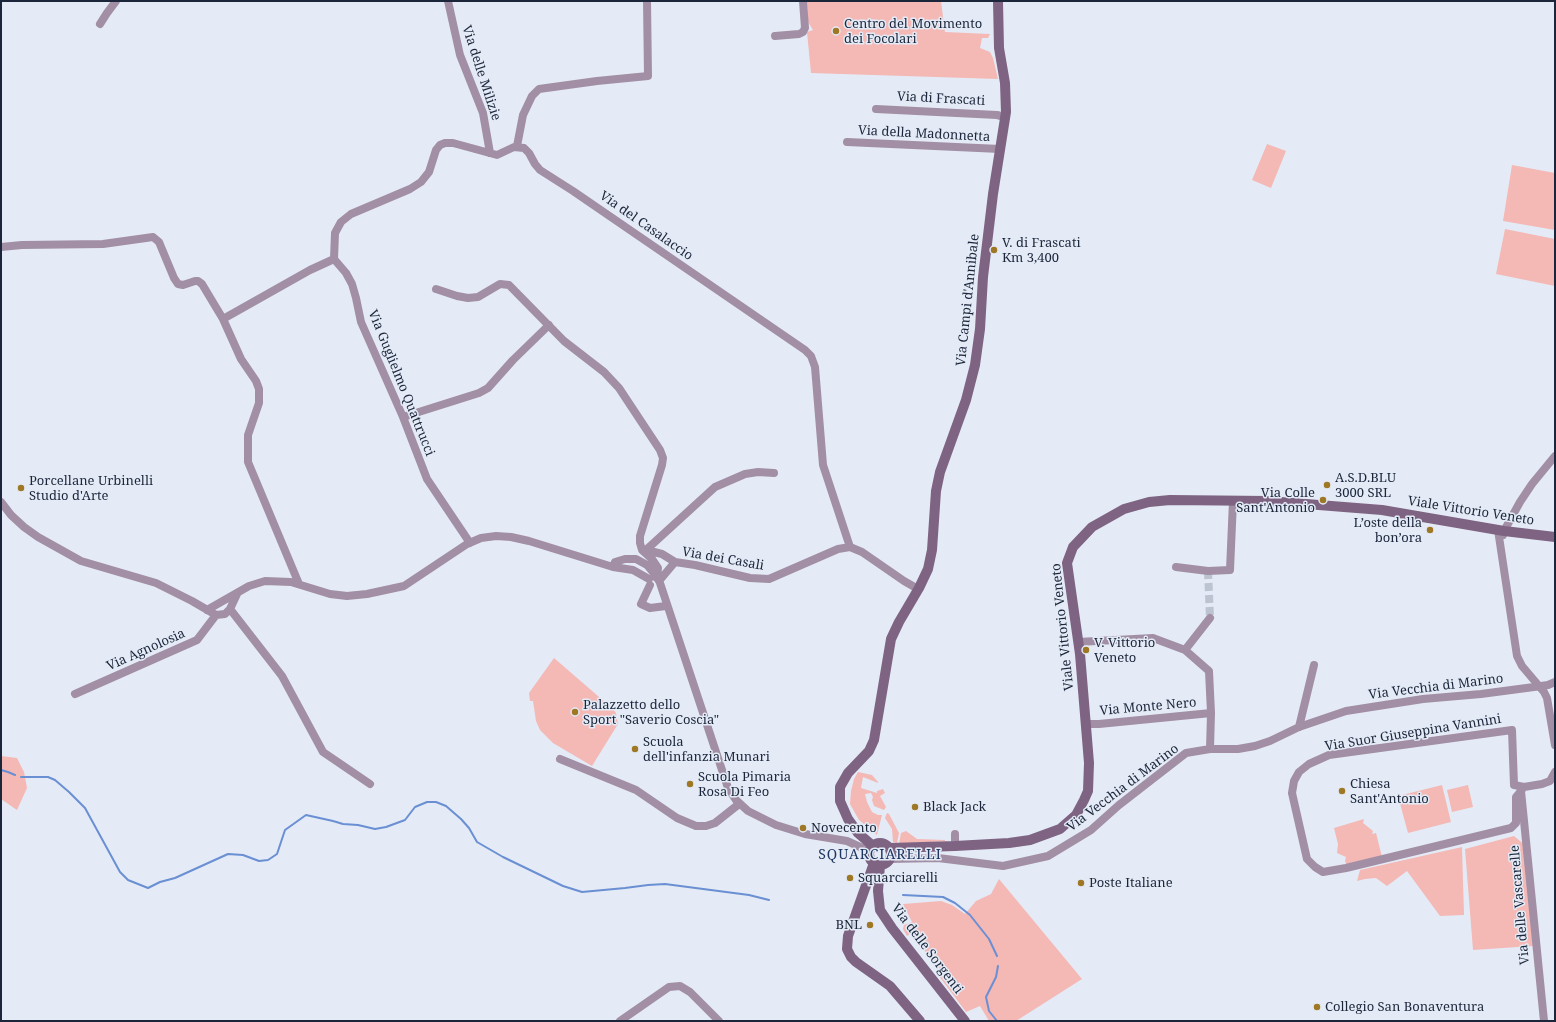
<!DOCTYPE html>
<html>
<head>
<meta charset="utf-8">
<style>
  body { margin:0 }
  #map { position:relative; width:1556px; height:1022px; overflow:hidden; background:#e4ebf6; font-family:"Noto Serif",serif }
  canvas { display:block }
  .frame { position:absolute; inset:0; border:2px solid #1b263b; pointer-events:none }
</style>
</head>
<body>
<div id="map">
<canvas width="1556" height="1022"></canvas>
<div class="frame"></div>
</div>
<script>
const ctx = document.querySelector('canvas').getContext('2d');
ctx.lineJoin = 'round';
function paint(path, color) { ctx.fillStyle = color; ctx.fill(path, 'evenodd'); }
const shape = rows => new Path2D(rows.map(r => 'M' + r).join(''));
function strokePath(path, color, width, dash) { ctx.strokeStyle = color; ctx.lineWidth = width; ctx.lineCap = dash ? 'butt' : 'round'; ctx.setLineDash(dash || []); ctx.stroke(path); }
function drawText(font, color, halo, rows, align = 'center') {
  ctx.font = font + ' "Noto Serif",serif'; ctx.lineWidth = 3; ctx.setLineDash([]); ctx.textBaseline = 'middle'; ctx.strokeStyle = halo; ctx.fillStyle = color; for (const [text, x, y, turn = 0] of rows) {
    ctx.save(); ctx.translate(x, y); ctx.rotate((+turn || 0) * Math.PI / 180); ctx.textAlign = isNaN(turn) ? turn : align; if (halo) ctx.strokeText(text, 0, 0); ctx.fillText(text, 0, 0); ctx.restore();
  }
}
paint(shape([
  [807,1,941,1,945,32,990,34,988,38,982,38,980,48,990,52,993,58,998,79,811,73,807,32,813,30,808,22],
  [1267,144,1286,151,1271,188,1252,180],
  [1512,165,1555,173,1555,230,1503,221],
  [1505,229,1555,239,1555,286,1496,274],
  [554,658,613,709,616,713,618,724,592,766,553,743,540,730,536,721,533,701,530,701,529,693],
  [1,756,17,758,24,772,27,788,17,810,1,799],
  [858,772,872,775,878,782,878,783,863,777,861,788,877,793,877,791,883,789,885,793,880,796,886,807,884,810,874,806,872,800,873,797,871,793,865,794,867,802,872,812,878,815,882,815,877,835,859,820,850,804,851,791,854,779],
  [1442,785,1451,822,1408,833,1398,796],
  [1468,785,1473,807,1452,812,1447,790],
  [887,813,889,814,899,833,897,843,893,842,892,829,885,818],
  [1364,819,1363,823,1373,831,1372,834,1376,833,1382,857,1347,866,1345,861,1346,857,1337,853,1338,844,1334,828],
  [906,831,917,839,945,840,945,841,899,844,901,833],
  [1514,836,1526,846,1533,946,1473,950,1465,849],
  [1462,847,1464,915,1440,916,1407,871,1387,886,1376,878,1365,879,1357,881,1360,870],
  [999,879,1082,979,1016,1021,989,1021,980,1006,966,1012,939,976,942,973,911,933,907,936,903,929,904,925,912,922,903,904,941,901,952,905,965,914,976,901,991,894]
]), '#f4b8b5');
strokePath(shape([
  [1,770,8,772,15,775],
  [21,777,48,777,55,780,69,792,85,808,120,872,128,880,148,888,160,882,175,878,228,854,243,855,259,861,268,860,277,854,285,830,306,815,333,821,343,824,358,825,375,829,386,827,405,820,415,807,427,802,436,802,446,806,461,819,469,828,477,842,503,857,563,886,582,892,625,888,648,885,665,884,749,895,769,900],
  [903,895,943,897,955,903,970,915,989,939,997,956],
  [997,1021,989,1011,986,997,996,977,998,966]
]), '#6a8fd3', 2);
strokePath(shape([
  [1208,571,1210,618]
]), '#bcc4d1', 8, [8, 4]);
strokePath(shape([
  [448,1,460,55,483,113,490,153],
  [100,24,107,13,116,1],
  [775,36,799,34,803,32,805,28,803,1],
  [876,109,997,115,1005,117],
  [847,142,1000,149],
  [517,146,523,115,532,96,539,89,597,81,648,76,647,1],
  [1,247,22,245,103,244,153,237,159,242,174,278,178,284,183,285,195,281,198,281,202,284,223,319,241,359,256,381,259,389,259,403,248,435,248,462,299,584],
  [334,259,335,233,341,222,351,214,410,189,421,182,429,172,436,150,440,145,445,143,453,143,497,155,514,147,524,148,529,153,535,164,540,170,573,191,805,350,811,356,815,367,823,465,850,547],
  [334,259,346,273,352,284,356,298,361,322,403,417,427,479,470,543],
  [436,289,457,296,468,298,478,297,500,284,509,285,564,341,604,372,619,388,660,450,663,458,662,465,640,536,640,543,642,550,652,559,658,568,657,578],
  [223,319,310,270,334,259],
  [403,417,479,393,488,388,513,360,549,325],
  [1,502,11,515,24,527,38,537,81,561,156,583,192,601,216,615,225,614,230,609,237,594],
  [1498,530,1517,656,1522,666,1544,692,1547,698,1555,745],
  [1503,535,1504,531,1520,502,1532,484,1555,456],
  [646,550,715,487,745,474,758,472,774,473],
  [646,550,662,554,675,562],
  [613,567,615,562,625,559,636,559,647,565,657,577],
  [1176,567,1208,571,1230,570,1233,501],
  [654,576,659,580,719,761,728,788,736,800,748,811,776,825,805,834,847,841,869,851],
  [659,581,675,562,695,565,750,578,769,579,838,549,850,547,862,552,904,581,918,589],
  [650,585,641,604,650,608,666,606],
  [230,609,282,676,323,752,370,784],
  [207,610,249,586,265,581,291,582,330,594,347,596,367,594,404,586,467,544,481,538,496,536,511,537,529,541,613,567,633,570,649,579],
  [1078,642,1153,638,1185,650,1209,671,1211,713,1210,749],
  [1185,650,1210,618],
  [75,694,197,640,216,615],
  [1087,724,1099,724,1211,713],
  [1299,727,1314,665],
  [560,759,636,790,677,818,696,826,706,826,715,823,739,804],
  [1523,788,1521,791,1544,1021],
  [1521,791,1516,797,1516,823,1511,828,1346,868,1323,872,1315,867,1307,859,1292,793,1294,781,1299,772,1309,764,1329,755,1512,730,1514,785,1524,787,1542,784,1550,781,1555,772],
  [955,834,955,846],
  [890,859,938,858,1003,866,1048,856,1091,830,1119,805,1186,753,1210,749,1238,749,1255,746,1270,741,1299,727,1346,711,1423,699,1481,694,1534,687,1548,685,1555,682],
  [620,1021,669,987,680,986,690,992,719,1021]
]), '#a28fa5', 8);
strokePath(shape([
  '869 854a11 11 0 1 1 22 0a11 11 0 1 1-22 0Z',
  [873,846,858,833,848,819,840,801,840,787,848,773,869,751,874,740,891,639,899,622,919,588,928,569,932,550,936,491,940,472,966,400,975,365,980,329,983,277,993,194,1006,112,1005,83,999,48,998,1],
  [890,848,955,846,1009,843,1030,840,1060,829,1076,815,1084,800,1088,791,1089,763,1080,654,1067,563,1073,547,1092,527,1124,509,1149,502,1170,500,1268,501,1382,510,1504,531,1555,537],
  [874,863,848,936,847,949,851,957,856,962,890,986,920,1021],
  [880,865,878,891,880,910,892,928,965,1021]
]), '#7e6482', 10);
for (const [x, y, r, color] of [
  [836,31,4,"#9f7825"],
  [994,250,4,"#9f7825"],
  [1327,485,4,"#9f7825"],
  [21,488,4,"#9f7825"],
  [1323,500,4,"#9f7825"],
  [1430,530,4,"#9f7825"],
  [1086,650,4,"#9f7825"],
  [575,712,4,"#9f7825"],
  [635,749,4,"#9f7825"],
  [690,784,4,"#9f7825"],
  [1342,791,4,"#9f7825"],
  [915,807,4,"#9f7825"],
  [803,828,4,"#9f7825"],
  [850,878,4,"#9f7825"],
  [1081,883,4,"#9f7825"],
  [870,925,4,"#9f7825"],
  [1317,1007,4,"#9f7825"]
]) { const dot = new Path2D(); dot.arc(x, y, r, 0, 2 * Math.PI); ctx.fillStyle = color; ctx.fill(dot); strokePath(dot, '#e4ebf6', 1.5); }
drawText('13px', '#1b263b', '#e4ebf6', [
  ["Centro del Movimento",844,24],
  ["dei Focolari",844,39],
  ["V. di Frascati",1002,243],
  ["Km 3,400",1002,258],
  ["A.S.D.BLU",1335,478],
  ["3000 SRL",1335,493],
  ["Porcellane Urbinelli",29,481],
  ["Studio d'Arte",29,496],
  ["Via Colle",1315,493,"right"],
  ["Sant'Antonio",1315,508,"right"],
  ["L’oste della",1422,523,"right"],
  ["bon’ora",1422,538,"right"],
  ["V. Vittorio",1094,643],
  ["Veneto",1094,658],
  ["Palazzetto dello",583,705],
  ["Sport \"Saverio Coscia\"",583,720],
  ["Scuola",643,742],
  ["dell'infanzia Munari",643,757],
  ["Scuola Pimaria",698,777],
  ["Rosa Di Feo",698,792],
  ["Chiesa",1350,784],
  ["Sant'Antonio",1350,799],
  ["Black Jack",923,807],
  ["Novecento",811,828],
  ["Squarciarelli",858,878],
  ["Poste Italiane",1089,883],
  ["BNL",862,925,"right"],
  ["Collegio San Bonaventura",1325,1007]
], 'left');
drawText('13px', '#1b263b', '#e4ebf6', [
  ["Via delle Milizie",481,73,72],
  ["Via di Frascati",941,99,3],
  ["Via della Madonnetta",924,134,3],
  ["Via del Casalaccio",646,226,35],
  ["Via Campi d'Annibale",968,300,-84],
  ["Via Guglielmo Quattrucci",401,383,68],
  ["Viale Vittorio Veneto",1471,511,9],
  ["Via dei Casali",723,559,10],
  ["Viale Vittorio Veneto",1063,627,-96],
  ["Via Agnolosia",146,650,-24],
  ["Via Vecchia di Marino",1436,687,-7],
  ["Via Monte Nero",1148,707,-5],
  ["Via Suor Giuseppina Vannini",1413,733,-9],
  ["Via Vecchia di Marino",1123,788,-37],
  ["Via delle Vascarelle",1520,905,-95],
  ["Via delle Sorgenti",927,949,53]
]);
ctx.letterSpacing = '1px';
drawText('14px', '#1e3662', '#e4ebf6', [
  ["SQUARCIARELLI",880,855]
]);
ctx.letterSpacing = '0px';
</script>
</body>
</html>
